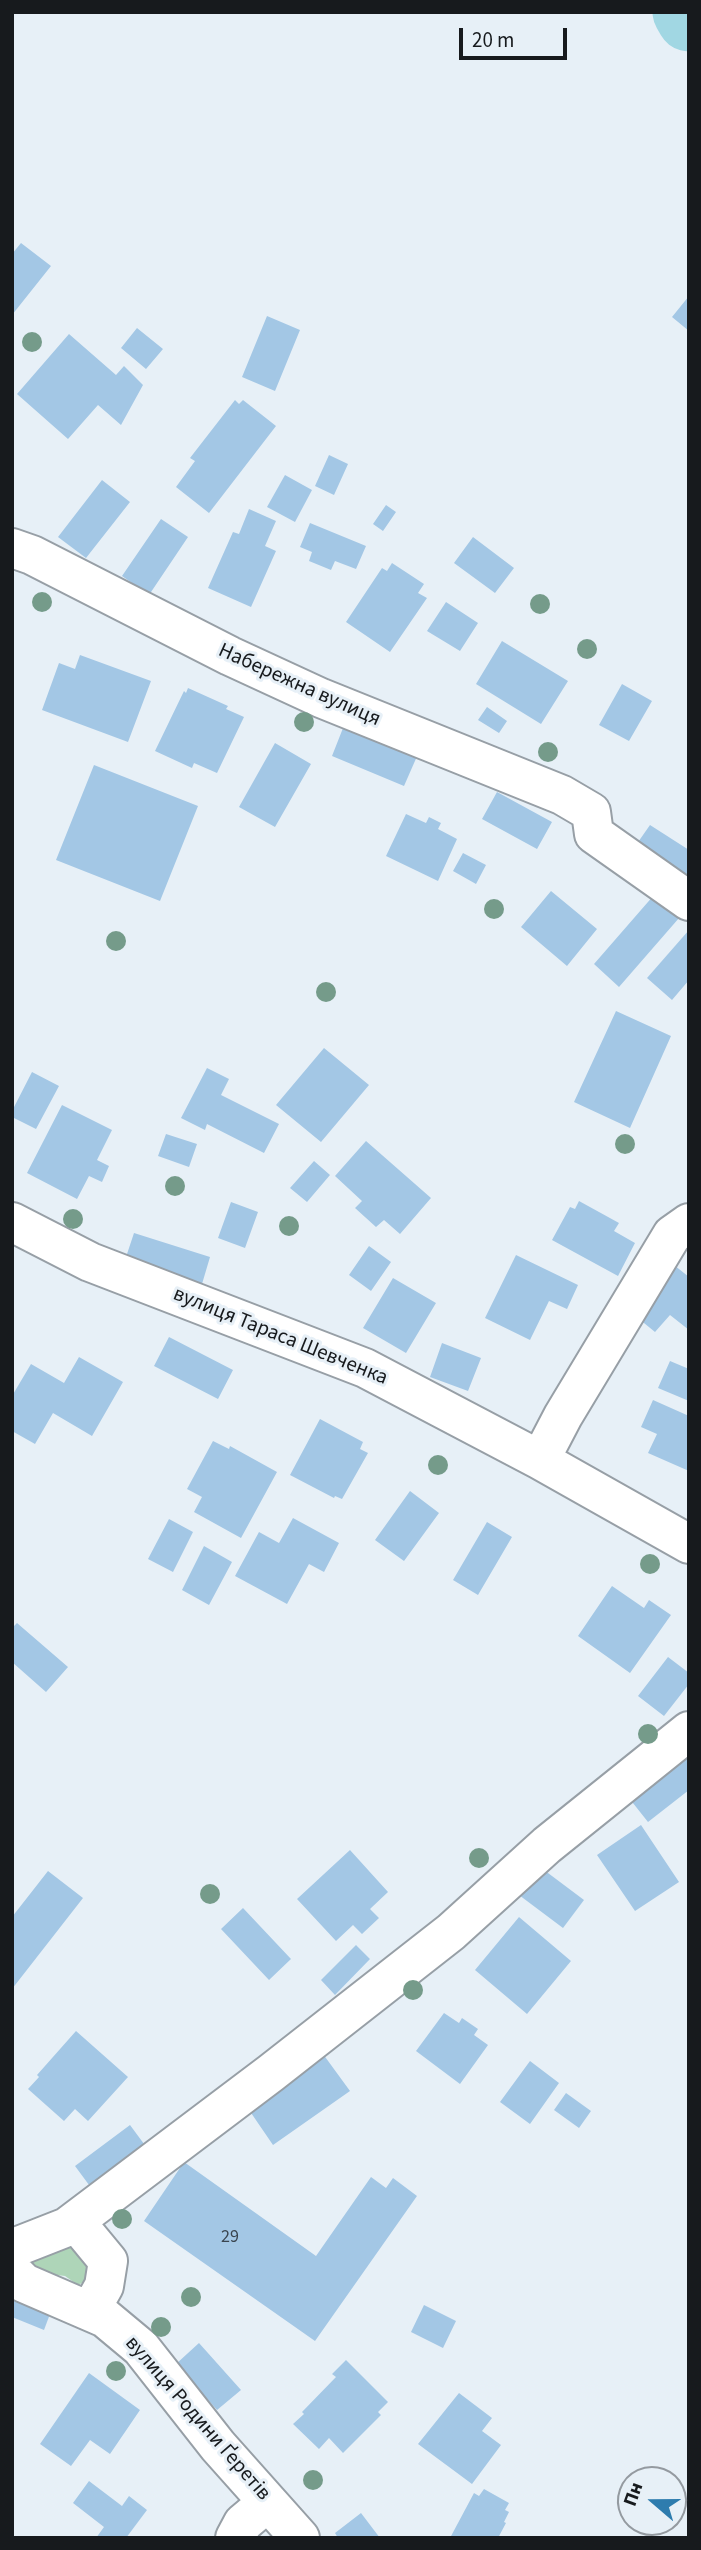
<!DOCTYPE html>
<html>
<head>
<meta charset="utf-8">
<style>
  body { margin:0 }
  #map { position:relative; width:701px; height:2550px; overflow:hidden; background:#e7f0f7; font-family:"Source Sans 3",sans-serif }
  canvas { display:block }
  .frame { position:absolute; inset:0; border:14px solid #171a1d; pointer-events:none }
  .north { position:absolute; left:617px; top:2466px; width:70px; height:70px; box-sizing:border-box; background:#e7f0f7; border:2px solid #949aa0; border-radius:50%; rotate:290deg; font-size:19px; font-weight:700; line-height:28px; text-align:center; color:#171a1d }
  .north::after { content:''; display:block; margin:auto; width:24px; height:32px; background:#2e7cae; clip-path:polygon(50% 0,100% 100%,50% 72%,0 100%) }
  .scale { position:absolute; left:459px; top:28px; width:108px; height:32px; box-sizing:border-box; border:4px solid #171a1d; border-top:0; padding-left:9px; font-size:21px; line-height:24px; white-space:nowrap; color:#171a1d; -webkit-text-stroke:5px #e7f0f7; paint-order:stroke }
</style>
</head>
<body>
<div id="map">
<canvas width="701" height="2550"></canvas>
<div class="frame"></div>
<div class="north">Пн</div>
<div class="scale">20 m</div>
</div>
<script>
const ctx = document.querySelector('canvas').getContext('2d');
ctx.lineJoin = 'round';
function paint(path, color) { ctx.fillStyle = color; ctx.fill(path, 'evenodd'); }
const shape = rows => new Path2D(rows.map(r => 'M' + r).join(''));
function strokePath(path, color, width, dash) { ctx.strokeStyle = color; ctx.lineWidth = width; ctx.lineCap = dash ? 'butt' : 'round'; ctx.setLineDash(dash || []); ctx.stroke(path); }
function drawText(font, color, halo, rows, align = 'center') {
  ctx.font = font + ' "Source Sans 3",sans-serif'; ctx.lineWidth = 6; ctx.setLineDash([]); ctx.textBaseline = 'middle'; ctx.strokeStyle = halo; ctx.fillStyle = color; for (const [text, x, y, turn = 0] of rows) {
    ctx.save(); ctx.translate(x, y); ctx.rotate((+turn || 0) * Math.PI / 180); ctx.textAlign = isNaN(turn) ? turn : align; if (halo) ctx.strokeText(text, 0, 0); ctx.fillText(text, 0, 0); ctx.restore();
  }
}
paint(shape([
  [73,2246,87,2258,90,2278,84,2282,78,2285,65,2276,41,2273,31,2264,30,2254]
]), '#aed5b8');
strokePath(shape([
  [685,12,689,19]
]), '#a1d7e3', 65);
paint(shape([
  [21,243,51,266,12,315,12,254],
  [689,296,689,331,672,317],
  [267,316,300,330,275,391,242,377],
  [137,328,163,349,146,369,121,348],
  [69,334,116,375,124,366,143,385,121,425,98,405,68,439,17,394],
  [235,400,239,404,243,400,276,426,209,513,176,487,195,461,190,458],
  [329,455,348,464,334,495,315,486],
  [285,475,312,490,295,522,267,507],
  [102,480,130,502,86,558,58,537],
  [386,505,396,512,383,531,373,524],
  [249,509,276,521,265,546,276,551,251,607,208,588,233,532,239,534],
  [161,519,188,537,149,595,122,576],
  [310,523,366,546,356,569,335,561,331,570,309,561,312,552,300,547],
  [473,537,514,568,495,593,454,563],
  [392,563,424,584,418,593,427,598,390,652,346,622,382,568,387,571],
  [446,602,478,623,460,651,427,631],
  [502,641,568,681,541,724,476,684],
  [80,655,151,681,128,742,42,710,59,663,75,669],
  [622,684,652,701,629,741,599,725],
  [188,688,228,706,226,709,244,717,217,773,194,763,192,768,155,751,184,691,186,693],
  [487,707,507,721,499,733,478,720],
  [345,723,418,754,404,786,332,756],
  [275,743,311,764,275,827,239,807],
  [94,765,198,806,160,901,56,860],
  [497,792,552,822,537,849,482,819],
  [406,814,426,823,429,817,441,823,438,829,457,839,438,881,386,856],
  [650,825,689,850,689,880,636,845],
  [463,853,486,865,476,884,453,871],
  [661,887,686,910,619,987,594,964],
  [551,891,597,929,567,966,521,927],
  [689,930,689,980,672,1000,647,978],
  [616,1011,671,1036,630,1128,574,1102],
  [324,1048,369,1085,321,1142,276,1105],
  [207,1068,229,1079,221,1095,279,1124,264,1153,207,1124,205,1130,181,1118],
  [32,1072,59,1086,36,1129,12,1117,12,1111],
  [62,1105,112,1130,97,1160,109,1166,102,1182,89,1176,77,1199,27,1173],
  [166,1134,197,1144,189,1167,158,1156],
  [366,1141,431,1198,400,1234,384,1220,376,1227,355,1208,362,1201,335,1176],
  [314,1161,330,1175,307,1202,290,1188],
  [579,1201,619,1223,614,1231,635,1243,618,1276,552,1240,570,1207,575,1209],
  [231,1202,258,1212,245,1248,218,1238],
  [134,1233,210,1257,202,1284,125,1260],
  [369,1246,391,1262,371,1291,349,1275],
  [516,1255,578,1285,567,1309,549,1301,530,1340,485,1318],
  [674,1265,689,1277,689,1330,670,1315,655,1332,633,1314],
  [393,1278,436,1303,406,1353,363,1328],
  [169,1337,233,1370,218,1399,154,1366],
  [442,1343,481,1358,468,1391,430,1377],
  [79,1357,123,1382,92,1436,53,1413,35,1444,12,1431,12,1396,31,1364,64,1383],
  [670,1361,689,1369,689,1401,658,1388],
  [653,1400,689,1416,689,1471,648,1453,657,1434,641,1427],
  [320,1419,363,1442,360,1449,368,1453,342,1499,335,1496,334,1498,290,1475],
  [213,1441,229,1449,230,1446,277,1472,241,1538,194,1512,202,1497,187,1489],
  [410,1491,439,1513,404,1561,375,1540],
  [293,1518,339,1543,324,1572,309,1564,287,1604,235,1576,259,1532,279,1543],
  [169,1519,193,1532,173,1572,148,1559],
  [487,1522,512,1537,478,1595,453,1580],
  [204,1546,232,1562,209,1605,182,1590],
  [612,1586,644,1608,649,1600,671,1615,630,1673,578,1636],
  [17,1623,68,1667,46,1692,12,1662,12,1628],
  [668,1657,689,1673,689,1684,664,1716,638,1696],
  [689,1744,689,1790,648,1822,625,1793],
  [641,1825,679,1882,635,1911,597,1855],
  [350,1850,388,1892,370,1909,379,1918,362,1934,353,1925,336,1941,297,1899],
  [540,1867,584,1900,563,1928,519,1895],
  [48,1871,83,1898,12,1989,12,1917],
  [243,1908,291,1959,269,1980,221,1929],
  [519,1917,571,1961,527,2014,475,1970],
  [356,1945,370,1959,335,1995,321,1980],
  [444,2013,459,2023,462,2018,478,2029,474,2035,488,2045,460,2084,416,2051],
  [76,2031,128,2077,88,2121,75,2109,64,2121,28,2089,39,2077,37,2075],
  [323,2054,350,2091,273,2145,247,2107],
  [530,2061,559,2083,530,2124,500,2102],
  [566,2093,591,2111,579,2128,554,2110],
  [130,2125,147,2148,92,2189,75,2166],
  [184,2162,316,2256,371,2177,386,2188,393,2178,417,2196,315,2341,144,2221],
  [12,2298,50,2314,44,2330,12,2317],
  [424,2305,456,2321,443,2348,411,2332],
  [199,2343,241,2390,217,2410,176,2364],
  [346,2360,388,2402,378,2412,381,2415,343,2453,329,2438,319,2449,293,2424,304,2414,302,2412,336,2377,332,2374],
  [89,2373,140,2410,110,2454,90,2440,71,2466,40,2444],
  [459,2393,492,2418,482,2431,501,2445,472,2484,418,2444],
  [89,2481,122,2506,129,2496,147,2510,126,2538,96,2538,104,2527,73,2503],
  [484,2489,509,2503,505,2510,509,2512,504,2522,506,2523,498,2538,450,2538,474,2493,479,2496],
  [361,2513,380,2538,338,2538,335,2533]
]), '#a3c7e5');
const minor = shape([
  [12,548,32,555,230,656,321,698,562,795,591,812,594,834,689,901],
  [12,1222,90,1262,365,1368,540,1460,689,1544],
  [540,1460,563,1416,672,1235,689,1223],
  [75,2221,108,2261,104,2286,90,2311],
  [16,2247,67,2227,271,2073,451,1932,547,1845,689,1731],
  [12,2271,24,2283,105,2318,141,2348,218,2446,300,2538],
  [235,2538,243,2523,268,2502]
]);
strokePath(minor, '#979fa6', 42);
strokePath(minor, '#fff', 38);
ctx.fillStyle = '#759b8a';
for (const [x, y] of [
  [32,342],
  [42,602],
  [540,604],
  [587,649],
  [304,722],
  [548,752],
  [494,909],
  [116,941],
  [326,992],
  [625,1144],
  [175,1186],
  [73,1219],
  [289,1226],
  [438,1465],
  [650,1564],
  [648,1734],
  [479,1858],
  [210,1894],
  [413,1990],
  [122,2219],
  [191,2297],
  [161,2327],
  [116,2371],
  [313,2480]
]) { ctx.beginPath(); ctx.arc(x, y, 10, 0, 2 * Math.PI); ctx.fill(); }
drawText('18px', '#3a454f', null, [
  ["29",230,2238]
]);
drawText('21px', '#171a1d', '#e7f0f7', [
  ["Набережна вулиця",299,686,24],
  ["вулиця Тараса Шевченка",280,1337,22],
  ["вулиця Родини Ґеретів",197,2419,49]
]);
</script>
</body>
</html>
